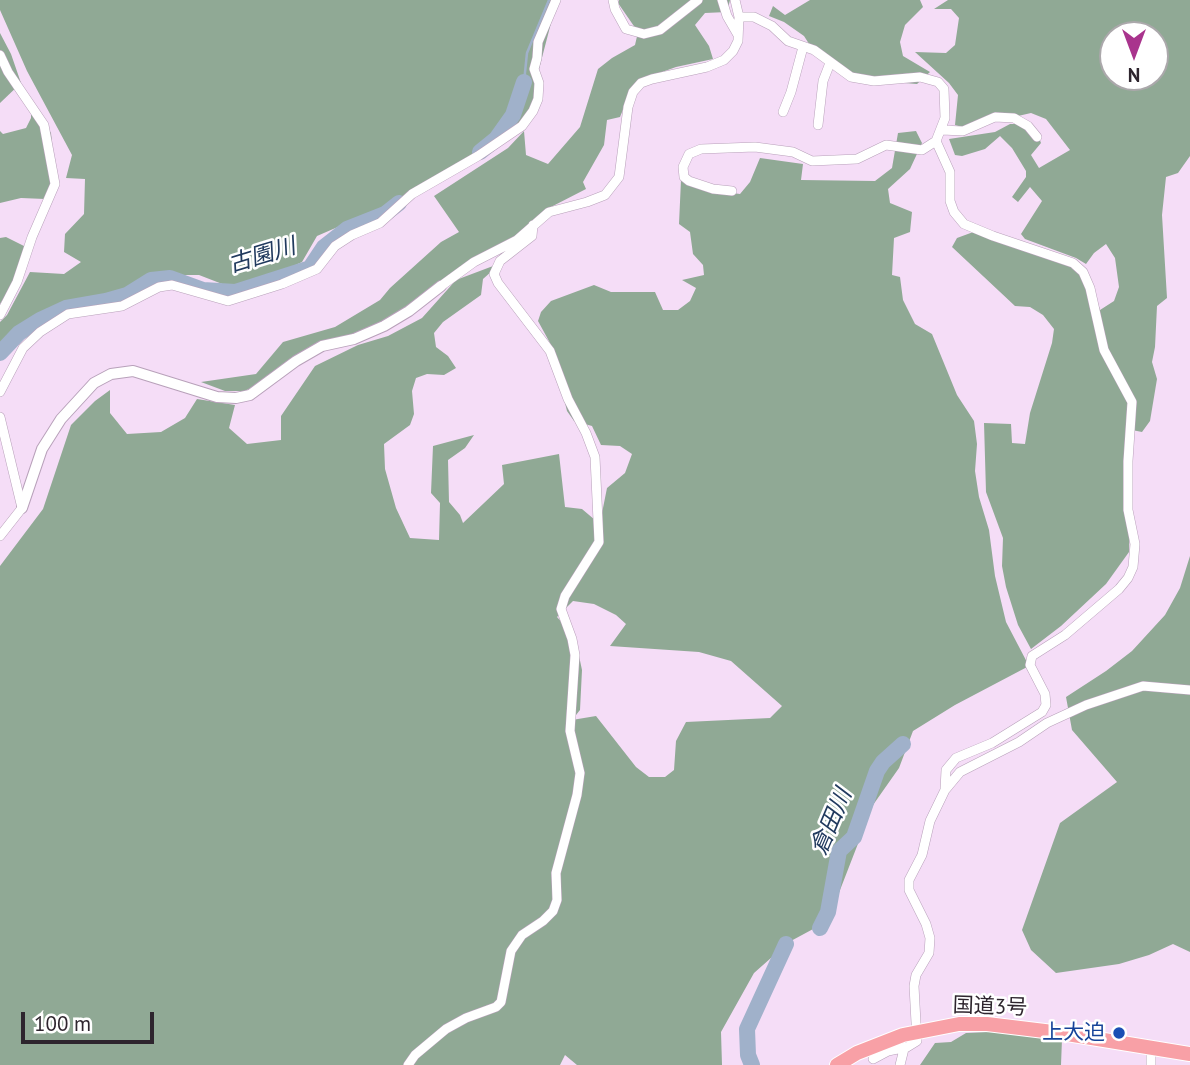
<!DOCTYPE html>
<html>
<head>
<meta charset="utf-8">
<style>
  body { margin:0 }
  #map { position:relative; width:1190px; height:1065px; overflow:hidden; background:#f5ddf7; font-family:"PT Sans",sans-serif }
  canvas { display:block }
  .north { position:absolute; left:1099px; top:21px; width:70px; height:70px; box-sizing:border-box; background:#fff; border:2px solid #aba8ab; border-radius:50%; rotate:180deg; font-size:19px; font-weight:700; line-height:28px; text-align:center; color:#2e252e }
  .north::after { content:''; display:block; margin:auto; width:24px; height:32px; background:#a9348d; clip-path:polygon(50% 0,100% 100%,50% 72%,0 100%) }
  .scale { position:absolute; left:21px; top:1012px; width:133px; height:32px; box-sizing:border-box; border:4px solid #2e252e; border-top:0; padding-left:9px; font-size:21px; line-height:24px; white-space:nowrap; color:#2e252e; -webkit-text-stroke:5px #fff; paint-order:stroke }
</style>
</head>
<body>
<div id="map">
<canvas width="1190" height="1065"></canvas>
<div class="north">N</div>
<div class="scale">100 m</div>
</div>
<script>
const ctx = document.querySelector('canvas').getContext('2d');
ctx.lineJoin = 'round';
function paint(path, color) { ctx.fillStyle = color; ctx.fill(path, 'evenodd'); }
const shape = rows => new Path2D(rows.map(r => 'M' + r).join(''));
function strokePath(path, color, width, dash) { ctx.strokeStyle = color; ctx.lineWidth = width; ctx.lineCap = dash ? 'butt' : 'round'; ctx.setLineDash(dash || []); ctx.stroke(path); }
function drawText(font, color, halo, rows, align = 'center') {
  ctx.font = font + ' "PT Sans","Noto Sans JP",sans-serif'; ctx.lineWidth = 5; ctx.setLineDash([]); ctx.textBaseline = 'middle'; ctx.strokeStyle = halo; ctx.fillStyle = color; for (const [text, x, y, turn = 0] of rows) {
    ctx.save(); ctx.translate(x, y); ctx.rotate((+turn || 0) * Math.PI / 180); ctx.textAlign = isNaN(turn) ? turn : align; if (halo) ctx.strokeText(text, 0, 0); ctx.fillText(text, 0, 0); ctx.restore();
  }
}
paint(shape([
  [0,0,557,0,538,73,538,93,531,110,516,126,437,184,317,236,302,262,272,276,230,287,199,275,166,275,117,301,59,312,34,325,0,352,0,322,7,315,30,272,64,274,81,262,64,252,65,234,84,214,85,179,66,178,72,155,27,71,0,10],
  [619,0,730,0,727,12,705,13,695,25,709,46,713,59,676,67,640,80,630,92,620,117,607,120,604,145,583,182,586,189,549,208,513,238,398,316,321,349,245,391,225,391,201,382,256,374,283,342,335,327,380,300,390,288,441,242,459,232,434,196,508,148,524,131,526,155,548,164,580,127,598,69,612,58,635,45,638,32,618,3],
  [810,0,920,0,923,7,905,25,900,42,903,56,930,72,917,84,879,81,850,76,818,58,804,36,784,22,769,16,773,6,785,15],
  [948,0,1190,0,1190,156,1178,173,1166,177,1162,215,1167,298,1157,306,1155,347,1152,362,1157,379,1150,421,1142,432,1132,430,1129,552,1106,584,1061,626,1031,649,1018,625,1006,587,1002,566,1003,538,986,492,984,423,1011,424,1012,443,1025,444,1030,413,1052,343,1054,329,1043,315,1030,307,1015,306,952,247,957,238,976,231,1058,259,1078,270,1092,284,1100,310,1114,301,1119,287,1115,258,1106,244,1094,253,1086,264,1076,258,1025,239,1021,234,1042,201,1030,187,1018,202,1012,197,1026,177,1026,171,1012,148,1000,136,985,149,962,156,955,155,949,139,995,132,1010,124,1023,124,1037,133,1041,143,1031,155,1039,168,1070,150,1046,119,1031,113,966,128,955,125,958,95,949,83,915,52,946,53,955,45,959,18,951,9,934,9],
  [1113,35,1155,35,1155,77,1113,77],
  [0,33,11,54,21,83,0,103],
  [31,103,51,133,55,176,45,199,21,198,0,203,0,131,3,134,26,128,31,118],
  [916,131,922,143,910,169,888,189,890,203,912,212,910,232,894,238,892,275,900,277,903,300,915,324,932,334,957,395,974,421,977,444,975,471,979,497,989,530,995,576,1006,622,1029,666,955,705,913,731,899,768,873,805,828,921,789,942,754,973,721,1032,722,1065,577,1065,565,1055,560,1065,0,1065,0,566,43,509,71,425,95,401,110,390,110,413,127,434,161,432,185,418,197,399,235,405,229,428,247,444,281,440,281,416,315,366,358,345,388,336,422,318,456,280,501,263,483,279,481,295,443,322,434,333,436,347,448,356,456,368,444,375,427,374,416,378,412,391,414,414,410,425,384,444,385,469,396,508,410,538,439,540,440,503,431,493,433,446,474,435,465,448,448,460,449,502,460,515,463,523,504,484,502,465,559,454,565,507,582,509,595,520,601,518,607,488,625,473,632,454,620,446,601,445,592,426,574,421,567,411,550,343,538,321,541,312,551,301,594,285,611,292,655,292,663,310,678,310,690,301,696,288,682,280,704,275,703,265,693,254,690,232,679,224,681,180,702,189,740,194,750,182,760,158,803,164,801,180,875,181,892,168,898,133],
  [573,601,594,604,616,615,626,624,610,646,699,652,731,661,782,706,770,718,686,722,676,741,674,770,665,777,649,777,636,767,596,716,572,720,580,710,582,670,575,637,557,617],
  [6,237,26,247,11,288,0,304,0,238],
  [1190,556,1190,952,1173,944,1149,955,1119,964,1056,973,1031,950,1022,930,1060,823,1117,782,1072,730,1066,697,1106,671,1132,651,1165,615,1180,588],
  [1013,1031,1062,1039,1061,1065,920,1065,935,1043,951,1042,966,1033]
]), '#90a995');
strokePath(shape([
  [524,82,527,53,549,0]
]), '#a0b1ca', 2.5);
strokePath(shape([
  [480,152,496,139,513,115,524,82],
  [0,353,19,333,40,320,66,308,106,301,127,295,151,280,170,278,203,290,235,292,310,268,324,247,347,229,385,214,399,203],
  [820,928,828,912,839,851,854,837,877,771,883,762,903,744],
  [752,1065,748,1055,747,1029,786,944]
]), '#a0b1ca', 16);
const minor = shape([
  [613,0,615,9,626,29,644,34,660,30,698,0],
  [722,0,727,16,738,35],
  [739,17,754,17,772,26,788,41,814,50,851,77,874,81,920,77,938,82,944,89,945,118,936,141,950,172,950,201,954,212,964,224,993,236,1073,263,1083,272,1090,288,1104,350,1132,402,1128,461,1128,510,1135,544,1133,567,1128,578,1119,589,1065,635,1032,656,1030,665,1045,694,1046,705,1042,712,992,743,956,758,946,770,945,790,930,821,922,855,909,880,909,890,926,924,930,938,929,953,916,975,914,986,917,1041,904,1049,900,1065],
  [0,55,8,72,44,125,55,184,32,237,17,282,0,315],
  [783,112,791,92,803,47],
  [818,125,823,81,830,63],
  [942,130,963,131,995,117,1014,118,1028,126,1037,137],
  [732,191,713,189,689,181,684,177,683,167,689,154,701,149,755,147,793,152,812,161,857,159,886,145,922,150,936,141],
  [441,286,474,262,517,240,549,212,587,202,605,195,619,177,628,107,633,92,641,83,652,79,707,67,724,60,733,51,738,41,739,17,735,0],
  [0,392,23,348,40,332,68,314,122,306,159,287,172,285,228,301,282,284,317,269,335,246,352,235,380,223,412,194,478,156,522,126,533,111,538,99,539,83,534,69,537,58,538,42,556,0],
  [0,417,22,508,0,536],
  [945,790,960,772,1019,742,1047,723,1086,705,1143,686,1190,690],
  [873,1059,888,1051,907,1047],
  [408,1065,415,1055,446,1029,466,1018,496,1007,501,1002,511,951,522,935,543,921,553,911,557,900,556,873,577,795,580,773,570,731,575,655,572,639,561,609,565,596,599,542,595,457,586,433,568,399,550,351,498,283,494,274,500,261,532,236,533,225],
  [1151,1065,1151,1048]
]);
const tertiary = shape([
  [22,508,42,449,61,419,94,383,111,374,133,371,217,397,236,398,250,395,296,361,322,346,354,339,384,326,409,311,441,286]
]);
const trunk = shape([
  [837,1065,857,1053,903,1035,959,1024,987,1024,1061,1033,1190,1054]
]);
strokePath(minor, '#b8a1ba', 10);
strokePath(tertiary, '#b8a1ba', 12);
strokePath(trunk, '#fff', 16);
strokePath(minor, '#fff', 9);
strokePath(tertiary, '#fff', 10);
strokePath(trunk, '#f8a0a6', 14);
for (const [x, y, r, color] of [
  [1119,1033,7,"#1a4fb4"]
]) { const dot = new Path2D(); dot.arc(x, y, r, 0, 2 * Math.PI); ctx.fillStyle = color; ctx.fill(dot); strokePath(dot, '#fff', 2.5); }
drawText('21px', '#2e252e', '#fff', [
  ["国道3号",990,1007,2]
]);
drawText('21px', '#164399', '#fff', [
  ["上大迫",1105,1033]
], 'right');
drawText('italic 23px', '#213a5e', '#fff', [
  ["古園川",262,256,-17],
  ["倉田川",832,822,-67]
]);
</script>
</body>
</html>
